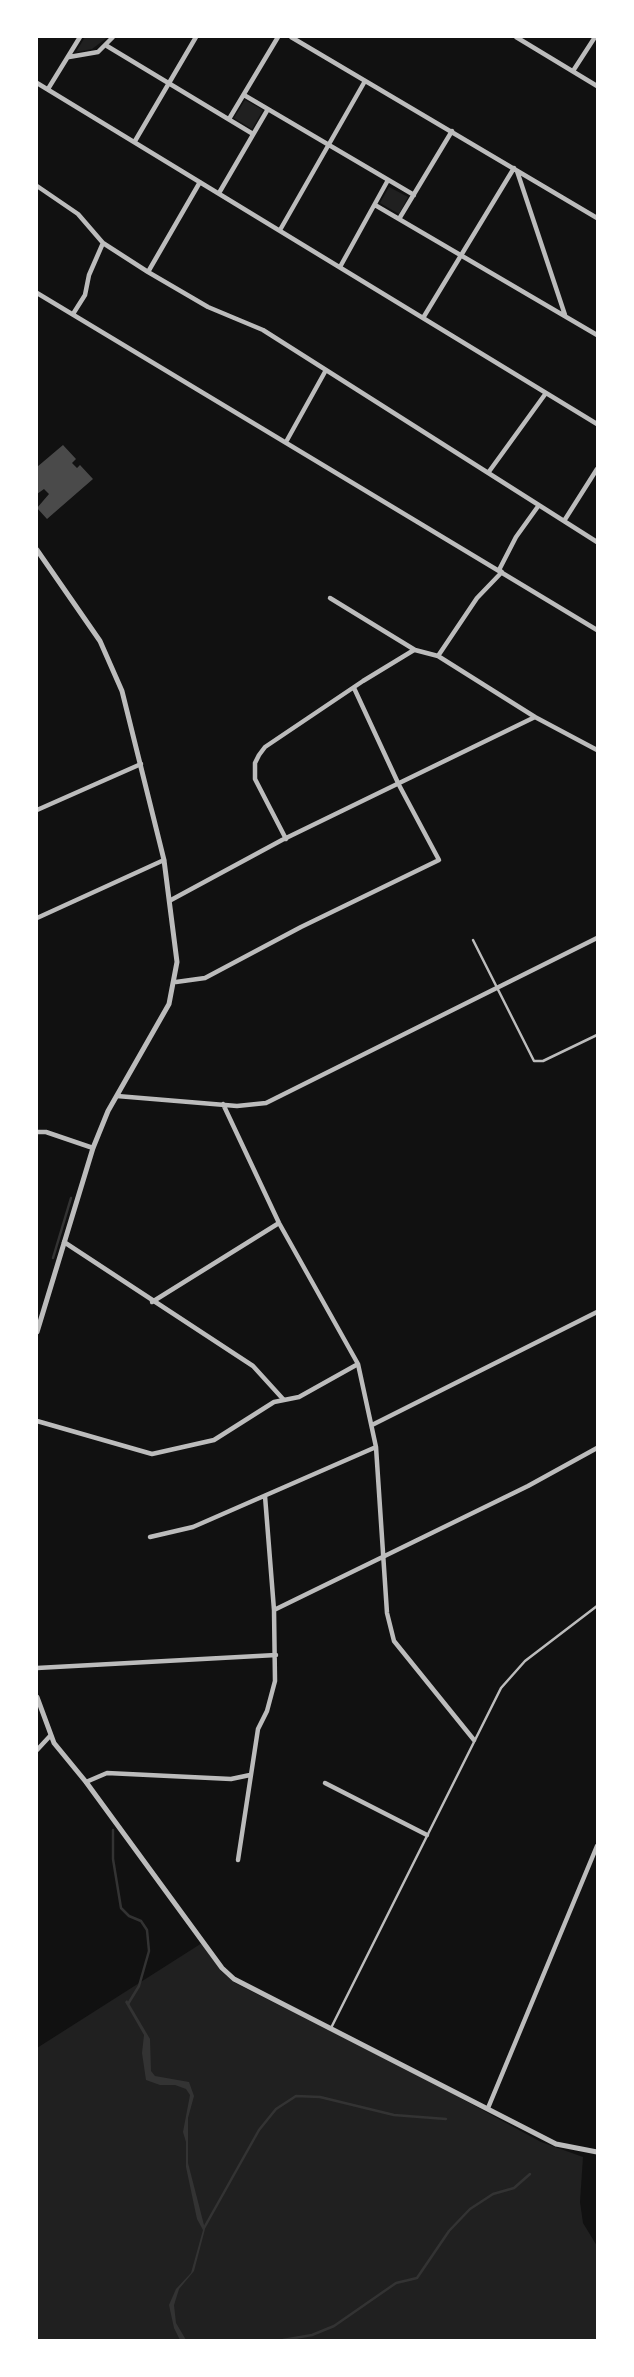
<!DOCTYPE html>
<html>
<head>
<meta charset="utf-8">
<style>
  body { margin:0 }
  #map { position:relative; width:634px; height:2377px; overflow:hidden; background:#111; font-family:Cabin,sans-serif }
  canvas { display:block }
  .frame { position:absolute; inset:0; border:38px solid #fff; pointer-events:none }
</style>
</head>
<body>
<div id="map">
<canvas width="634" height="2377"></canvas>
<div class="frame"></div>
</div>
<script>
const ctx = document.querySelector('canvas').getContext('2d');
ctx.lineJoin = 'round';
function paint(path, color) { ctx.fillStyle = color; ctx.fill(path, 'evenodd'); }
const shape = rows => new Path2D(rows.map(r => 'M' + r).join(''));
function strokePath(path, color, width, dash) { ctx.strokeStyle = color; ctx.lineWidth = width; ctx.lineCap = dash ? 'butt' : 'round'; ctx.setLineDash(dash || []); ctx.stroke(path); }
paint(shape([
  [85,37,108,37,92,49,76,52],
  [245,100,263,110,252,129,234,118],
  [389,187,408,197,399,214,380,203],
  [202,1943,221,1971,235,1983,418,2075,541,2142,583,2157,580,2202,583,2223,597,2246,597,2340,37,2340,37,2048]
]), '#202020');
paint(shape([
  [127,2000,150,2039,151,2071,155,2076,189,2082,194,2096,188,2118,188,2163,205,2229,194,2271,179,2289,174,2305,176,2323,186,2340,180,2340,174,2328,169,2305,176,2289,191,2273,203,2230,197,2219,186,2167,186,2142,183,2132,190,2095,186,2089,175,2085,160,2085,146,2080,142,2053,144,2035,125,2002]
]), '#333');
strokePath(shape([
  [53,1258,71,1198],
  [113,1830,113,1859,121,1908,129,1916,141,1921,147,1930,149,1951,139,1986,128,2004],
  [204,2228,259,2130,276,2109,296,2096,320,2097,394,2115,446,2119],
  [283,2340,312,2335,334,2326,396,2283,417,2278,449,2231,470,2209,493,2194,514,2188,530,2174]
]), '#333', 2.5);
paint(shape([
  [63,445,76,459,72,463,77,468,80,465,93,479,47,519,37,508,49,494,44,489,37,494,37,467]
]), '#4a4a4a');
strokePath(shape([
  [473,940,534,1061,543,1061,597,1035],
  [331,2028,501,1688,525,1661,597,1606]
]), '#bcbcbc', 2.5);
strokePath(shape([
  [291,37,597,218],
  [516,37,597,86],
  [107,46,253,134],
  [69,57,98,52,113,37],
  [573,71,595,37],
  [37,83,597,424],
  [48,89,80,37],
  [244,95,414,195],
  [229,119,278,37],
  [135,141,196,37],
  [517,171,565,315],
  [37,186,78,214,103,243,148,272,208,307,263,330,597,542],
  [219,193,268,109],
  [375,205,597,335],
  [399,219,452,131],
  [280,230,365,81],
  [340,267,388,180],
  [148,272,200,182],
  [37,293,597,630],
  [73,314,85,295,89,275,103,243],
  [423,318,514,168],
  [286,442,326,370],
  [488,473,546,393],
  [564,521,597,469],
  [499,570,516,537,539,505],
  [330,598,415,650,438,656,535,717,597,750],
  [438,656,477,598,502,572],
  [37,810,141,764],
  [286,839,255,779,255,763,259,755,265,747,363,681,414,650],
  [171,900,282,840,535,717],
  [37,918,164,860],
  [176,982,205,978,301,927,439,860,399,785,354,688],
  [117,1096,237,1106,266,1103,597,938],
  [223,1104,279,1223,358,1364,376,1447,387,1613,394,1641,474,1740],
  [37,1132,46,1132,93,1148],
  [64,1242,253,1366,283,1399],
  [152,1302,279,1223],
  [37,1421,152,1454,214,1440,274,1402,299,1397,358,1364],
  [372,1425,597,1312],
  [150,1537,193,1527,376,1447],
  [274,1610,528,1486,597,1448],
  [37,1668,276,1655],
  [37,1750,50,1736],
  [86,1782,107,1773,231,1779,250,1775],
  [325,1783,427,1835],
  [238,1860,258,1729,267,1711,275,1681,274,1610,265,1496],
  [488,2108,597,1846]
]), '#bcbcbc', 4.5);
strokePath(shape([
  [37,550,100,641,122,691,164,860,177,962,169,1004,108,1111,93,1148,37,1332],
  [37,1697,54,1743,86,1782,222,1968,234,1979,556,2144,597,2152]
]), '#bcbcbc', 5);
</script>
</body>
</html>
